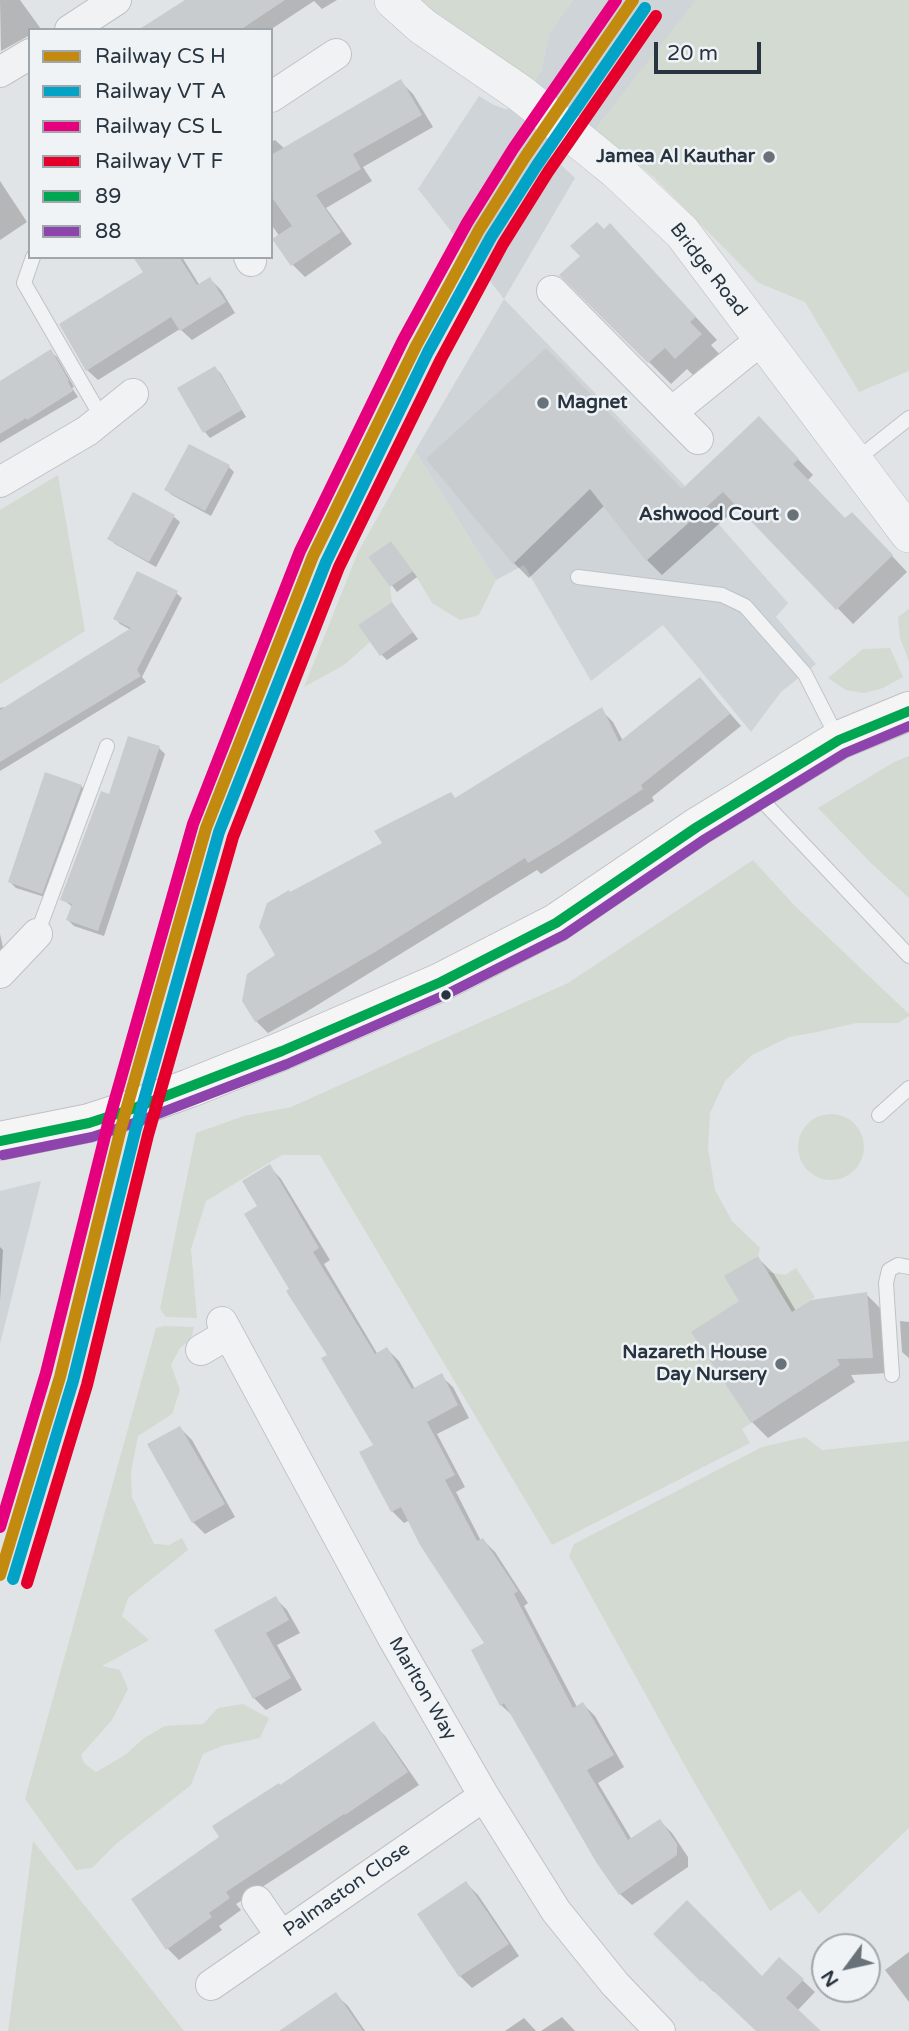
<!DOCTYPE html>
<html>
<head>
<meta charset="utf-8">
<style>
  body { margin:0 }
  #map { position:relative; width:909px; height:2031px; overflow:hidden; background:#e1e4e6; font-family:"Varela Round",sans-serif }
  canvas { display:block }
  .legend { position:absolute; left:28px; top:28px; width:245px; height:231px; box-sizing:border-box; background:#eff3f6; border:2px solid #9fa7ad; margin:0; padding:9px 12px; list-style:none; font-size:21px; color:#28343f }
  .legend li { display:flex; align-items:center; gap:14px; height:35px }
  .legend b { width:35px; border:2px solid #9fa7ad }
  .north { position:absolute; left:811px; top:1933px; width:70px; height:70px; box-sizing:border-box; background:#eff3f6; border:2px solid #9fa7ad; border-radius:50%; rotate:237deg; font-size:19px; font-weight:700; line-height:28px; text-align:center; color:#28343f }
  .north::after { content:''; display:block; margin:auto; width:24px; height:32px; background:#697279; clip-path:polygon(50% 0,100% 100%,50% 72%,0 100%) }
  .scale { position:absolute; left:654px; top:42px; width:107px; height:32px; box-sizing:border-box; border:4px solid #28343f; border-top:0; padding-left:9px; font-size:21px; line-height:24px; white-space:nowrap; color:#28343f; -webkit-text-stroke:5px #eff3f6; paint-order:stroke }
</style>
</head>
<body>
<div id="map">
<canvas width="909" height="2031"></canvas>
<ul class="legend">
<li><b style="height:9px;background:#c38a10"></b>Railway CS H</li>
<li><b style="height:9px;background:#02a3c7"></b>Railway VT A</li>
<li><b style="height:9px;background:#e5007d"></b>Railway CS L</li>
<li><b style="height:9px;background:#e4002b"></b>Railway VT F</li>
<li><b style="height:9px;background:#00a651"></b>89</li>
<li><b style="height:9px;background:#8e44ad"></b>88</li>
</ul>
<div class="north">N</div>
<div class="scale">20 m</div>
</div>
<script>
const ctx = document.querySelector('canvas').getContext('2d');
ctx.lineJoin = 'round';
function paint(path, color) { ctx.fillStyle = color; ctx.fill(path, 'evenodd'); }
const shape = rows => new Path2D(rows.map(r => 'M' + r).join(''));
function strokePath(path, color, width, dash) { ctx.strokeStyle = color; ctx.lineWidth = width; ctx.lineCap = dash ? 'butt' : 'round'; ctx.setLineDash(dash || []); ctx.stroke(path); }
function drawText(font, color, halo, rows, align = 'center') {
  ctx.font = font + ' "Varela Round",sans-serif'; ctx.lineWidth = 5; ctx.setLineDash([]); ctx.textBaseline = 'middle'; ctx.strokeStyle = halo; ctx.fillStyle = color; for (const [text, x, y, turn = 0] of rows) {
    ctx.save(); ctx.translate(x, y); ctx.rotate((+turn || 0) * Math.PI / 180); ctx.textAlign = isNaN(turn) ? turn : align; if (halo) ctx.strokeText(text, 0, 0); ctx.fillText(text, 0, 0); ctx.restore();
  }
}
paint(shape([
  [573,0,909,0,848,201,759,283,654,177,572,112,548,147,549,154,575,178,504,299,686,487,788,603,776,617,816,664,781,692,751,732,663,625,591,681,524,565,496,580,415,451,504,299,418,189,479,96,492,104,505,109,517,108,541,71,549,33],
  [41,1181,0,1344,0,1191]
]), '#cfd4d9');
paint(shape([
  [411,0,573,0,549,33,541,71,534,82],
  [696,0,909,0,909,371,859,392,805,302,759,283,654,177,594,130],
  [415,451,496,580,479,615,460,620,432,603,413,571,391,541,368,557,390,587,392,602,358,625,370,642,344,665,304,687,358,552],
  [58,475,85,631,0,684,0,510],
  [909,609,909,661,900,638,898,617],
  [890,648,903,677,883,688,864,693,846,690,828,678,863,649],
  [909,756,909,898,872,864,818,808,894,762],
  [753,860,794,905,909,1014,909,1016,898,1023,856,1023,817,1032,789,1037,752,1055,725,1081,710,1113,708,1148,715,1190,732,1221,760,1248,758,1256,725,1276,735,1292,768,1272,785,1275,796,1268,815,1297,749,1340,692,1332,751,1423,742,1429,750,1443,552,1545,320,1155,282,1155,206,1201,191,1249,197,1318,166,1317,160,1309,196,1133,244,1116,291,1107,568,983],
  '798 1147a33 33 0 1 1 66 0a33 33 0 1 1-66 0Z',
  [164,1326,194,1327,191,1339,180,1348,171,1365,180,1390,172,1414,138,1436,131,1472,132,1497,154,1544,169,1545,182,1538,188,1550,128,1598,122,1616,149,1640,102,1666,120,1670,128,1689,112,1720,81,1755,84,1763,96,1772,125,1755,144,1738,165,1726,203,1724,218,1708,243,1704,269,1718,260,1738,222,1746,203,1754,191,1785,116,1844,92,1868,76,1870,25,1799,156,1328],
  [805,1437,822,1450,909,1441,909,1828,819,1914,800,1890,770,1911,694,1782,569,1556,574,1544,762,1447],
  [33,1841,141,1976,184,2031,8,2031]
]), '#d3dad1');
paint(shape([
  [0,0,20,0,41,29,30,30,30,35,1,51],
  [191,0,337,0,322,9,314,1,270,30,150,30],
  [401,82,413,94,433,127,363,167,372,181,326,208,352,244,305,277,293,265,275,240,280,237,271,224,271,142,275,140,285,149],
  [0,181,27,222,0,240],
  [604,231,632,248,717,340,711,345,723,358,698,380,687,369,671,384,562,275,582,257],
  [135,257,182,257,200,286,210,279,221,290,235,313,192,340,180,329,98,380,87,370,145,273],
  [51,352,57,357,74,387,72,388,78,397,0,443,0,383],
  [215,368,221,374,246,417,210,438,205,432],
  [774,434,813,475,807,481,845,520,867,529,907,572,853,624,739,506,662,575,647,560,605,505,529,578,514,563,428,459,683,491],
  [229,467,234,472,211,516,172,495,166,490],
  [174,517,180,522,156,567,115,544,110,539],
  [396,549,417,577,397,592,371,558],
  [176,593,182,598,142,677,146,682,0,771,0,708,3,707,5,709,131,630,120,624,115,618],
  [392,604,418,639,387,660,381,654],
  [700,679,741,726,652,797,654,801,541,874,537,870,306,1012,268,1033,256,1021,278,955,291,894,384,844,601,710,613,722,623,741],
  [159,748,165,754,104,936,74,926,68,920,73,907,62,899,110,796],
  [81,786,87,792,48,898,16,888,10,882],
  [0,934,4,952,0,953],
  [270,1167,281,1179,330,1260,324,1264,378,1355,387,1349,399,1361,415,1389,441,1376,453,1387,469,1418,437,1434,465,1487,456,1492,481,1541,483,1540,495,1552,528,1603,524,1606,577,1707,583,1704,595,1716,624,1767,598,1783,632,1840,660,1821,672,1833,688,1857,688,1867,632,1905,620,1894,513,1716,501,1705,487,1644,410,1520,404,1523,392,1511,375,1446,330,1355,292,1289,260,1207],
  [0,1247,3,1250,0,1301],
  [758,1258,774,1274,796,1311,866,1294,882,1310,889,1373,851,1375,855,1382,768,1438,752,1422,694,1333,742,1301],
  [900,1321,909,1322,909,1358,902,1352],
  [180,1428,192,1440,235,1517,205,1534,193,1522],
  [275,1598,287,1610,300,1633,277,1645,302,1690,266,1710,254,1698,217,1631],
  [373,1724,385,1736,419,1785,236,1904,241,1910,219,1926,222,1930,179,1960,167,1948,221,1837,280,1787],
  [466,1883,478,1895,519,1956,472,1988,460,1976],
  [656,1934,762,1978,780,1959,815,1992,797,2011,818,2031,758,2031,715,1991,714,1992],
  [909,1952,909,2002,885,1970],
  [335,1994,348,2006,365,2031,282,2031],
  [562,2017,575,2031,541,2031],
  [524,2018,536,2031,505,2031]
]), '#0003');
paint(shape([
  [185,0,285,0,240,30,138,30],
  [401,79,422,115,353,154,361,169,316,195,341,232,291,266,272,239,292,226,271,196,271,155],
  [597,222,604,229,610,223,696,317,690,322,702,334,675,359,665,348,648,363,559,275,580,256,570,246],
  [133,257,179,257,197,285,210,277,226,302,180,331,171,317,86,371,59,324,143,272],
  [546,348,682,489,759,416,799,459,793,464,845,518,852,512,893,555,836,610,723,492,646,561,590,489,513,564,426,459],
  [51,349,69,381,68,382,73,391,27,420,26,418,0,434,0,381],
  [215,366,242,410,203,433,177,388],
  [189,444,230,465,205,511,164,490],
  [133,492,175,515,149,562,107,539],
  [391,541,413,571,390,587,368,557],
  [137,571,178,591,137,670,141,676,0,762,0,710,131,628,113,619],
  [392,602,413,632,380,656,358,625],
  [700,677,730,714,641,785,643,789,558,845,528,863,525,858,375,952,255,1022,242,1001,247,974,275,955,259,927,267,903,289,890,290,892,382,843,374,831,451,792,455,798,602,707,619,742],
  [128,736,160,746,98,931,66,920,72,904,60,900,101,791,109,794],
  [45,772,82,785,42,894,8,882],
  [270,1164,319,1248,313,1252,375,1354,387,1347,412,1389,442,1373,458,1405,427,1422,455,1475,445,1480,477,1541,483,1538,518,1591,514,1594,573,1708,583,1702,614,1755,587,1770,628,1840,660,1819,677,1844,677,1855,619,1895,596,1862,504,1703,500,1706,471,1650,484,1643,420,1545,401,1507,391,1512,359,1452,373,1445,321,1358,327,1355,286,1291,289,1289,244,1214,257,1206,242,1181],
  [758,1256,792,1312,811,1300,867,1292,873,1358,837,1359,840,1365,751,1423,691,1332,739,1301,724,1276],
  [180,1426,225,1504,192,1523,147,1444],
  [276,1596,289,1620,266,1633,291,1678,253,1699,214,1630],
  [374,1721,408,1772,345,1815,344,1814,226,1892,230,1898,209,1913,212,1917,166,1950,131,1899,219,1837,212,1826,279,1783,280,1785],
  [466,1881,509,1944,459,1977,417,1914],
  [687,1900,762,1976,779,1957,804,1979,786,1998,821,2031,756,2031,702,1980,701,1982,653,1934],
  [336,1992,363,2031,279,2031]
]), '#c9ccce');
const service = shape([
  [33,257,24,283,102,418],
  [856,460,909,418],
  [578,577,722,595,745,606,805,674,838,739],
  [755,793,909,956],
  [37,934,107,746],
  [879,1115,909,1088],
  [892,1375,886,1283,889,1270,898,1265,909,1267]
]);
const minor = shape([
  [70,30,116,0],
  [0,72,30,54],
  [271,97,336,54],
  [249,257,251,261],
  [552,291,698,439],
  [672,412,762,339],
  [0,482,87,431,133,394],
  [0,973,37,934],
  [222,1322,393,1638,484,1796,556,1911,615,1984,660,2031],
  [201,1350,228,1334],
  [257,1901,281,1936],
  [211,1985,484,1796]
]);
const tertiary = shape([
  [393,0,422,26,520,93,564,128,617,171,682,232,909,534]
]);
const primary = shape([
  [0,1141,89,1123,132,1109,190,1088,282,1051,441,982,556,923,697,827,839,740,909,711]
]);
strokePath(service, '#bfc2c4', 16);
strokePath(minor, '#bfc2c4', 32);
strokePath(tertiary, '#bfc2c4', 38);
strokePath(primary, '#bec1c4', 40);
strokePath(service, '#f1f2f3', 14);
strokePath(minor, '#f1f2f3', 30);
strokePath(tertiary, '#f1f2f3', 37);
strokePath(primary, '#f5f5f6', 38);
strokePath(shape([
  [0,1141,89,1123,132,1109,282,1051,441,982,556,923,697,827,839,740,909,711]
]), '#00a651', 10);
strokePath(shape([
  [3,1155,92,1137,137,1122,287,1064,447,994,564,935,705,839,845,753,909,726]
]), '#8e44ad', 10);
strokePath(shape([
  [0,1575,60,1377,121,1128,206,828,313,556,416,346,479,230,525,157,633,0]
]), '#c38a10', 12);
strokePath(shape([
  [13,1579,73,1381,135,1132,219,832,326,562,428,352,491,237,537,165,645,8]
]), '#02a3c7', 12);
strokePath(shape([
  [0,1527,46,1373,108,1124,193,824,300,551,403,340,467,223,513,149,616,0]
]), '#e5007d', 12);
strokePath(shape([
  [27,1583,87,1385,148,1135,233,837,339,567,441,359,503,244,548,172,656,16]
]), '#e4002b', 12);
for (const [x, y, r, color] of [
  [769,157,7,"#697279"],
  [543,403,7,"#697279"],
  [793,515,7,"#697279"],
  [446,995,6,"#28343f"],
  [781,1364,7,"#697279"]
]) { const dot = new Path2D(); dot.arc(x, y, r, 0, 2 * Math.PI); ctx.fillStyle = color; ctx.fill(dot); strokePath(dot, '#eff3f6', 2.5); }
drawText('bold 19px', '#28343f', '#eff3f6', [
  ["Jamea Al Kauthar",755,157],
  ["Magnet",557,403,"left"],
  ["Ashwood Court",779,515],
  ["Nazareth House",767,1353],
  ["Day Nursery",767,1375]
], 'right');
drawText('19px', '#28343f', '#eff3f6', [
  ["Bridge Road",708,270,52],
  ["Marlton Way",422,1689,60],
  ["Palmaston Close",347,1890,-35]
]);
</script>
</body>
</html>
